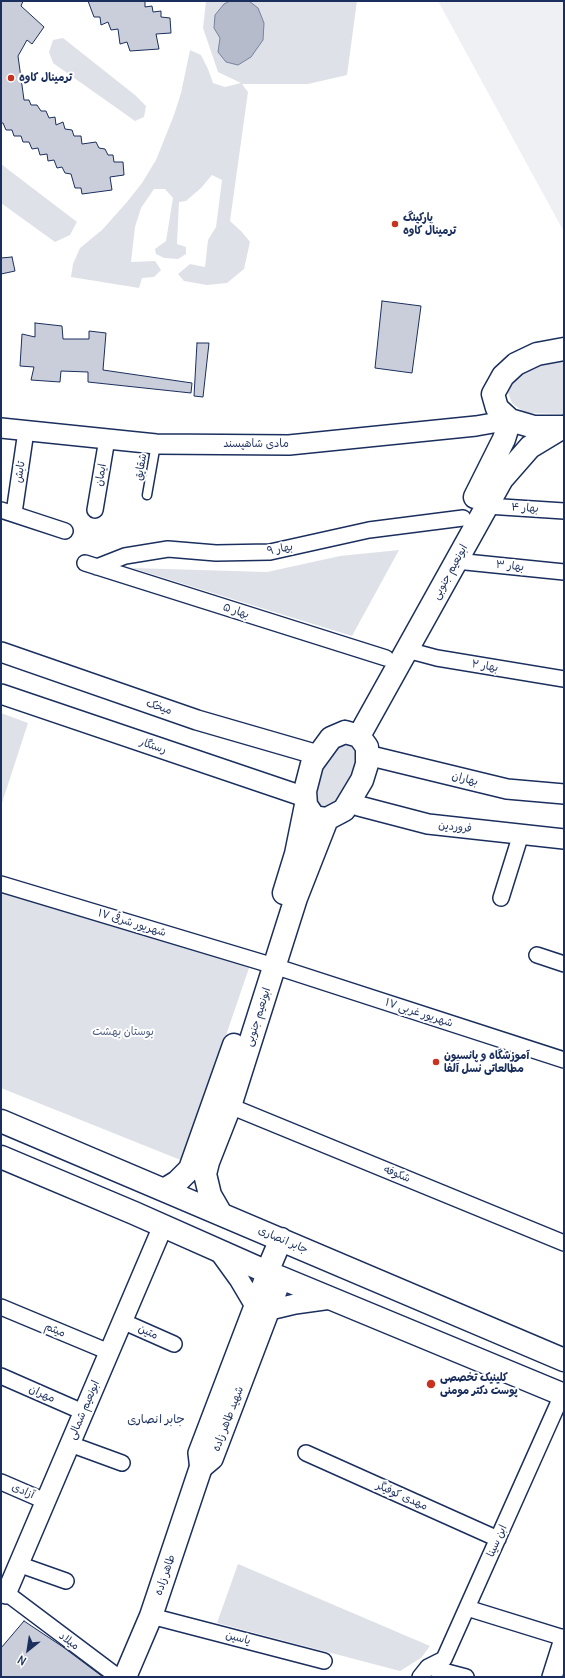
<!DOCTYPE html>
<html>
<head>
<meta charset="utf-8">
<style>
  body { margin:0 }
  #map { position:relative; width:565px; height:1678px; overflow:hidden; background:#fff; font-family:Delius,sans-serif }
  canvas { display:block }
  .frame { position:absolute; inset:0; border:2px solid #1b2f5e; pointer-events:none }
  .north { position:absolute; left:8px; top:1630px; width:40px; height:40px; -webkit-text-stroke:3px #fff; paint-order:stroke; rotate:210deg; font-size:11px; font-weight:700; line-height:16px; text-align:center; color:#1b2f5e }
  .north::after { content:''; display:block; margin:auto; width:14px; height:18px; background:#1b2f5e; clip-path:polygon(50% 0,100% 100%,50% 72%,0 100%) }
</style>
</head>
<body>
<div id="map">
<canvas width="565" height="1678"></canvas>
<div class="frame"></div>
<div class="north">N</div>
</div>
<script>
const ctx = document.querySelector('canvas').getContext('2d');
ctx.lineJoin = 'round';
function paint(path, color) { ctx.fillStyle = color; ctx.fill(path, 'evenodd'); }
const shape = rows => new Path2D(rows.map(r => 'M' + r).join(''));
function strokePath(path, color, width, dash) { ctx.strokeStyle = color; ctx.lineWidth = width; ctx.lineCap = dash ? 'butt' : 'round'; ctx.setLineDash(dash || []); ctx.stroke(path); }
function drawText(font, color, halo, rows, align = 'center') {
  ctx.font = font + ' Delius,"Playpen Sans Arabic",sans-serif'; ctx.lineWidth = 4; ctx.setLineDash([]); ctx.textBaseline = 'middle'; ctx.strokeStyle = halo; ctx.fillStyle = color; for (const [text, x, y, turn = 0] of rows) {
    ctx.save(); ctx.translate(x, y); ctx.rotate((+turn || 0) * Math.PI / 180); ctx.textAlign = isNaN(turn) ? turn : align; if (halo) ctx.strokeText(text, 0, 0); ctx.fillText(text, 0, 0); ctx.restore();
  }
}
paint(shape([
  [438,1,564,1,564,232]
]), '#eff0f4');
paint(shape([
  [206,1,357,1,347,75,308,84,242,84,248,92,230,221,242,232,250,242,244,269,227,283,207,285,184,281,178,274,190,264,205,267,208,240,216,227,222,180,212,175,201,188,186,201,179,202,177,244,186,247,186,254,178,259,164,258,156,254,155,249,166,241,173,198,165,189,154,189,141,208,135,227,131,262,155,261,161,270,154,277,142,278,139,288,71,277,73,264,80,248,102,230,127,202,142,183,156,160,174,115,181,93,190,50,201,55,208,69,213,83,225,87,241,83,218,72,203,28],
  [63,38,135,95,146,106,144,117,135,121,53,63,49,52,53,40],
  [1,164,77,222,70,235,55,242,1,203],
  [564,356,564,414,525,413,512,403,507,390,514,376,530,364],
  [399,550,352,636,132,568,267,572,340,556],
  [1,713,28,723,1,806],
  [344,745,352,745,363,759,335,809,317,807,313,786,323,762,335,747],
  [1,891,249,968,183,1161,1,1088],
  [238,1564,430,1646,421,1658,400,1671,217,1623]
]), '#dee1e7');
const water = shape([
  [230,1,249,1,258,8,264,23,263,40,251,57,238,65,226,62,218,52,220,38,214,28,215,15,224,4,230,1]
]);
paint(water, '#b5bbca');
strokePath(water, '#77839f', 1);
const building = shape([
  [1,1,23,1,21,6,44,27,32,44,27,40,18,56,24,100,29,100,31,105,37,105,41,111,46,111,49,118,55,117,56,125,63,122,65,129,72,130,74,136,81,136,82,144,96,142,99,148,105,149,108,155,113,155,114,162,123,162,124,175,110,177,112,190,82,194,81,188,75,188,71,174,65,173,62,167,57,168,54,160,48,161,47,154,40,155,38,148,32,149,29,142,23,142,21,136,14,136,12,130,6,130,3,123,1,123,1,1],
  [88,1,145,1,145,7,152,6,153,12,161,11,161,17,170,18,171,33,156,34,159,49,130,51,127,42,120,44,118,29,111,30,108,22,101,25,100,17,94,17,88,1],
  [12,257,15,271,1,274,1,258,12,257],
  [382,301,421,306,412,373,375,368,382,301],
  [35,323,62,326,63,339,89,339,89,331,106,333,103,370,192,383,191,393,88,382,88,372,61,371,60,382,31,380,34,367,20,366,22,334,35,337,35,323],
  [197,343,209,343,203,397,194,396,197,343],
  [24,1621,63,1647,103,1677,1,1677,1,1648,24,1621]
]);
paint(building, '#caceda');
strokePath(building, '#1b2f5e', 1);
const service = shape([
  [147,495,156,444]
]);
const minor = shape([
  [487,506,564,511],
  [1,510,65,531],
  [95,510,107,439],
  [14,513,26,431],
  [456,561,564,572],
  [85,563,386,658],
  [97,567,125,556,168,549,216,553,270,552,369,530,463,518],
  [407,650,437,658,564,679],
  [1,884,274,966,564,1060],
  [501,898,521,834],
  [537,955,564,964],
  [230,1106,564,1243],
  [1,1307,109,1352],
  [122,1321,174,1344],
  [1,1376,83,1412],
  [70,1444,122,1463],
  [306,1453,498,1539],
  [1,1482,45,1501],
  [18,1564,66,1581],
  [1,1589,118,1677],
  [467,1608,564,1638],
  [151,1616,324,1661],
  [428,1667,466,1677],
  [420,1677,428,1667,444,1659,562,1395]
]);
const tertiary = shape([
  [1,428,156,444,289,445,476,426,510,420],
  [1,652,197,720,318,755],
  [1,694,305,797],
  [367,755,507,789,564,794],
  [350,800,359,806,428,824,564,839],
  [218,1250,239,1279,255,1306],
  [270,1310,295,1304,331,1299],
  [200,1470,198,1453,267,1272],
  [200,1470,213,1459,282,1278],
  [6,1594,163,1226],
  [552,1677,564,1639]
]);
const secondary = shape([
  [562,427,534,427,510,420,497,408,493,394,503,376,516,364,537,354,564,349],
  [475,497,504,439,510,420],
  [345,732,359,736,367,747,367,764,362,780,344,810,327,819,314,817,306,805,305,791,312,764,331,738,345,732],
  [359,736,502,479,530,447,563,427],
  [284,893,296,854,306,805],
  [1,1121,564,1360],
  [1,1157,134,1213,267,1272,564,1395],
  [164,1190,177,1182,190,1169,234,1045],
  [221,1214,210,1195,205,1174,208,1162,230,1106,296,898,327,819],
  [267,1272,281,1239],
  [125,1677,151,1616,200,1470]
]);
strokePath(service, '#1b2f5e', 11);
strokePath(minor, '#1b2f5e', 18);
strokePath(tertiary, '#1b2f5e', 22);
strokePath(secondary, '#1b2f5e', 25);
strokePath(service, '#fff', 8);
strokePath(minor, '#fff', 15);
strokePath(tertiary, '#fff', 19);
strokePath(secondary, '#fff', 22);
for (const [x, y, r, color] of [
  [11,78,4,"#c8321e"],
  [395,224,4,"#c8321e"],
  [436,1062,4,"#c8321e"],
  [431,1384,5,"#c8321e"]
]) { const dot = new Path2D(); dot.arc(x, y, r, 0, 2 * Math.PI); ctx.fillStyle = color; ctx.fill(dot); strokePath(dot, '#fff', 1.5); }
drawText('bold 11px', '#1b2f5e', '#fff', [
  ["ترمینال کاوه",19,78],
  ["پارکینگ",403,218],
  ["ترمینال کاوه",403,231],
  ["آموزشگاه و پانسیون",444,1056],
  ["مطالعاتی نسل آلفا",444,1069],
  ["کلینیک تخصصی",440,1378],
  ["پوست دکتر مومنی",440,1391]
], 'left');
drawText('11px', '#1b2f5e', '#fff', [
  ["مادی شاهپسند",256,444],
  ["شقایق",141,467,-80],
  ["تابش",20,472,-82],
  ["ایمان",101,475,-80],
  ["بهار ۴",525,508,4],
  ["بهار ۹",280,549,-11],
  ["بهار ۳",510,566,6],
  ["ابونعیم جنوبی",450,572,-61],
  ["بهار ۵",236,611,18],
  ["بهار ۲",485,666,9],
  ["میخک",159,707,19],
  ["رستگار",153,746,19],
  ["بهاران",465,779,14],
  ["فروردین",455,827,6],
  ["۱۷ شهریور شرقی",132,923,17],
  ["۱۷ شهریور غربی",419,1013,18],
  ["ابونعیم جنوبی",258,1017,-72],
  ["شکوفه",397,1174,22],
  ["جابر انصاری",283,1240,23],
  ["میثم",55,1330,23],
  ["متین",148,1332,25],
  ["مهران",42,1394,24],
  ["ابونعیم شمالی",84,1410,-67],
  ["شهید طاهر زاده",228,1419,-69],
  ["آزادی",23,1491,24],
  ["مهدی کوفیگر",402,1496,24],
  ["ابن سینا",497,1541,-66],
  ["طاهر زاده",165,1575,-71],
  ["یاسین",238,1638,15],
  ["میلاد",69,1641,37]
]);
drawText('11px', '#4c5c80', '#fff', [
  ["بوستان بهشت",123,1032]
]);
drawText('12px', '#1b2f5e', '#fff', [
  ["جابر انصاری",156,1420]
]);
</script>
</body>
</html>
